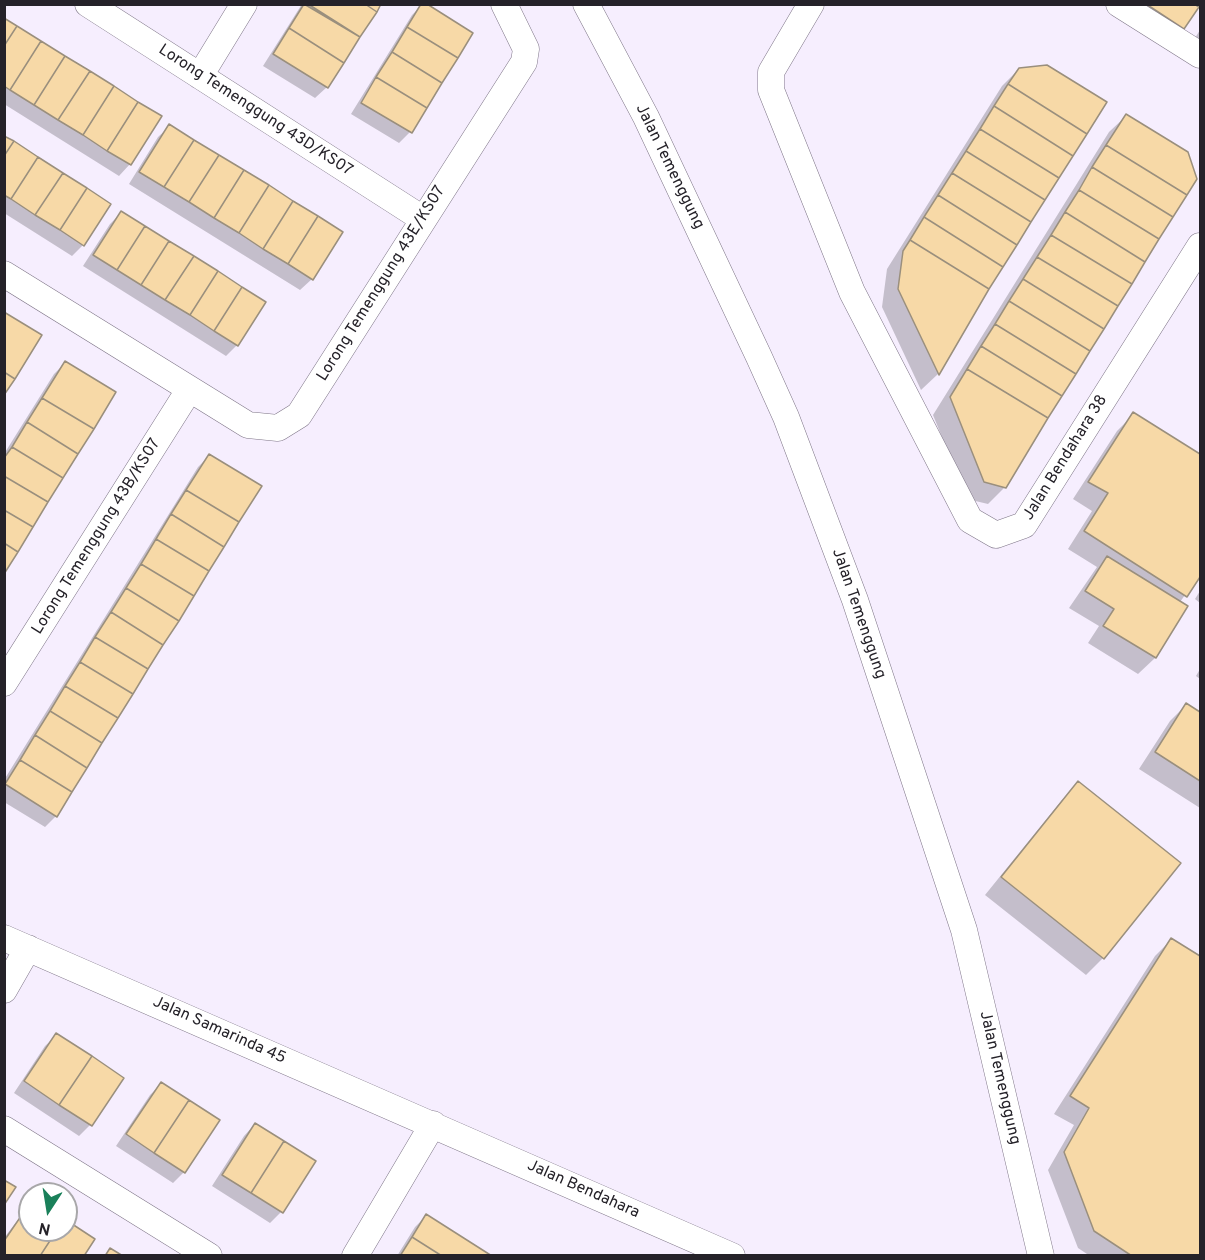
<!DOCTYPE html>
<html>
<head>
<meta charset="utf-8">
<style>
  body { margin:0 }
  #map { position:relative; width:1205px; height:1260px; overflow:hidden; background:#f6eefe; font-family:Overpass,sans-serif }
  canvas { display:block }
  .frame { position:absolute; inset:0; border:6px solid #252229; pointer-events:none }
  .north { position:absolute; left:18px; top:1182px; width:60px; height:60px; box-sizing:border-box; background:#fff; border:2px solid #a8a7a9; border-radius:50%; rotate:192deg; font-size:16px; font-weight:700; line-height:24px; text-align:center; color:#252229 }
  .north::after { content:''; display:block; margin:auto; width:21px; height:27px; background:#1a805a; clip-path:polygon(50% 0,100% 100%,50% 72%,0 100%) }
</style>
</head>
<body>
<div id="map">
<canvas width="1205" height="1260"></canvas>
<div class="frame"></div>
<div class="north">N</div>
</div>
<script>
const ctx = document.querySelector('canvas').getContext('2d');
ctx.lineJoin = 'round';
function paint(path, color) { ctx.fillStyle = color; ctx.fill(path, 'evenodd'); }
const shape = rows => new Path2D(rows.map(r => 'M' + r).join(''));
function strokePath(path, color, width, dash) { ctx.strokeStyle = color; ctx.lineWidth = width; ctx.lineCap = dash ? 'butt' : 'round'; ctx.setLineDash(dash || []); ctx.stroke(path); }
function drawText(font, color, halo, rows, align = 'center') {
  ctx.font = font + ' Overpass,sans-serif'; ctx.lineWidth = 6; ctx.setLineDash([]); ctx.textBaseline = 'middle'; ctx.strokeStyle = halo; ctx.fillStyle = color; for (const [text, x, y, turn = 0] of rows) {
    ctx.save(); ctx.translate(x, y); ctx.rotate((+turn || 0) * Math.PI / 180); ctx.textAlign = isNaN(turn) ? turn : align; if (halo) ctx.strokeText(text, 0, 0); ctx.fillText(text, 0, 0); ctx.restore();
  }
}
paint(shape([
  [302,4,379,4,327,87,315,98,263,66],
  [423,4,471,34,410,132,399,143,351,114,412,15],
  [1128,4,1199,4,1183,28,1172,40],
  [4,20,160,117,130,164,119,176,4,104],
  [1200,30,1200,60,1187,51],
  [1019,69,988,289,938,374,921,390,882,307,887,269,1002,86],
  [1126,116,1005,487,988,504,967,499,933,415,1109,132],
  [170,126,312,279,300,290,129,184,158,137],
  [4,137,83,245,72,256,4,213],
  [121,213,237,345,226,356,83,266,110,224],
  [65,363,4,571,4,454,54,374],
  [1134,414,1200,456,1200,574,1180,602,1186,606,1155,658,1138,674,1088,643,1099,626,1069,608,1097,567,1068,549,1092,511,1073,499,1117,431],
  [209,456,56,816,45,827,4,802,4,780,198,467],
  [1200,591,1200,603,1195,599],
  [1200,669,1200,679,1196,676],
  [1186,705,1200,713,1200,808,1139,769,1170,721],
  [1078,783,1103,958,1086,975,985,895,1062,800],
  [1172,939,1200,958,1200,1256,1090,1256,1078,1248,1048,1170,1074,1125,1054,1114,1155,956],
  [57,1035,122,1078,90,1125,79,1136,14,1093,45,1046],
  [161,1084,184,1172,173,1183,116,1146,150,1095],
  [255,1124,314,1161,281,1212,270,1223,212,1186,244,1136],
  [30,1204,30,1230,66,1230,66,1222,93,1240,4,1256,4,1238],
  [426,1216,489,1256,397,1256,415,1227]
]), '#0003');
const building = shape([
  [304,4,360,37,344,63,289,28,304,4],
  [308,4,365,4,377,12,360,37,308,4],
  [365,4,381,4,377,12,365,4],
  [421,4,427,4,473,33,458,58,407,27,421,4],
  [1146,4,1194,4,1199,7,1184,29,1146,4],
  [4,18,17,26,4,46,4,18],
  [17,26,41,41,10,90,4,86,4,46,17,26],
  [407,27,458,58,442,83,392,52,407,27],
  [289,28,344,63,328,88,273,54,289,28],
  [41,41,65,56,34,105,10,90,41,41],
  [392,52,442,83,427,108,376,77,392,52],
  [65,56,90,71,58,120,34,105,65,56],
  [1047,65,1107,102,1087,134,1008,84,1019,68,1047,65],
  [90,71,114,86,83,135,58,120,90,71],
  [376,77,427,108,412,133,361,103,376,77],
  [1008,84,1087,134,1073,156,994,106,1008,84],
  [114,86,138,102,107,151,83,135,114,86],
  [138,102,162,116,131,165,107,151,138,102],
  [994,106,1073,156,1059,178,980,129,994,106],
  [1126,114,1188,152,1197,179,1187,195,1106,145,1126,114],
  [169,124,194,140,164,187,139,172,169,124],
  [980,129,1059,178,1045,200,966,151,980,129],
  [4,136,14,141,4,156,4,136],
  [194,140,219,155,189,202,164,187,194,140],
  [14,141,38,157,11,199,4,195,4,156,14,141],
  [1106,145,1187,195,1173,217,1092,167,1106,145],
  [966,151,1045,200,1031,222,952,173,966,151],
  [219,155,244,170,214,218,189,202,219,155],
  [38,157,63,173,35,215,11,199,38,157],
  [1092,167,1173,217,1159,239,1079,190,1092,167],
  [244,170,269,185,239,233,214,218,244,170],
  [63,173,87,188,60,230,35,215,63,173],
  [952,173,1031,222,1017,245,938,195,952,173],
  [269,185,293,201,263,249,239,233,269,185],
  [87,188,111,204,84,246,60,230,87,188],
  [1079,190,1159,239,1145,262,1065,212,1079,190],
  [938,195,1017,245,1003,267,924,217,938,195],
  [293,201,318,216,288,264,263,249,293,201],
  [121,211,145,226,117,270,93,255,121,211],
  [1065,212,1145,262,1132,284,1051,235,1065,212],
  [318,216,343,232,313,280,288,264,318,216],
  [924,217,1003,267,989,289,910,240,924,217],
  [145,226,169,241,141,285,117,270,145,226],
  [1051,235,1132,284,1118,306,1037,257,1051,235],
  [910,240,989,289,939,375,898,289,903,251,910,240],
  [169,241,194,256,165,300,141,285,169,241],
  [194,256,218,271,190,315,165,300,194,256],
  [1037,257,1118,306,1104,329,1023,279,1037,257],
  [218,271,242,287,214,331,190,315,218,271],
  [1023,279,1104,329,1090,351,1009,301,1023,279],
  [242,287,266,302,238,346,214,331,242,287],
  [1009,301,1090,351,1076,374,995,324,1009,301],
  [4,312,42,335,15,379,4,372,4,312],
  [995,324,1076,374,1062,396,981,346,995,324],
  [981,346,1062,396,1048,418,967,369,981,346],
  [65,361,116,392,94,429,42,398,65,361],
  [967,369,1048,418,1006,488,984,482,950,397,967,369],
  [4,372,15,379,4,395,4,372],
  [42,398,94,429,78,454,27,422,42,398],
  [1133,412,1200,454,1200,577,1187,597,1084,531,1108,493,1088,482,1133,412],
  [27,422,78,454,63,478,12,447,27,422],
  [12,447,63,478,48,502,4,476,4,458,12,447],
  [209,454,262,486,239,522,186,490,209,454],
  [4,476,48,502,33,527,4,510,4,476],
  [186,490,239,522,224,547,171,514,186,490],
  [4,510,33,527,18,552,4,543,4,510],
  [171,514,224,547,209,571,156,539,171,514],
  [156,539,209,571,194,596,141,564,156,539],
  [4,543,18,552,4,574,4,543],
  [1107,556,1188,606,1156,658,1103,626,1114,609,1085,591,1107,556],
  [141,564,194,596,179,621,126,588,141,564],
  [126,588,179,621,163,645,111,612,126,588],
  [111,612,163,645,148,669,95,637,111,612],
  [95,637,148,669,133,694,80,662,95,637],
  [80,662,133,694,118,718,65,686,80,662],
  [65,686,118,718,102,743,50,711,65,686],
  [1186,703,1200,712,1200,781,1155,752,1186,703],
  [50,711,102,743,87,768,35,735,50,711],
  [35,735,87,768,72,792,20,760,35,735],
  [20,760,72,792,57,817,5,784,20,760],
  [1078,781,1181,863,1104,959,1001,877,1078,781],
  [1171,938,1200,956,1200,1256,1132,1256,1094,1231,1064,1152,1089,1108,1070,1096,1171,938],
  [56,1033,92,1056,59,1105,24,1081,56,1033],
  [92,1056,124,1078,92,1126,59,1105,92,1056],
  [161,1082,189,1100,154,1153,126,1134,161,1082],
  [189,1100,220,1120,185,1173,154,1153,189,1100],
  [255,1123,284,1141,251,1193,222,1175,255,1123],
  [284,1141,316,1161,283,1213,251,1193,284,1141],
  [4,1180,16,1187,4,1205,4,1180],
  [30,1203,30,1230,57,1230,40,1256,4,1256,4,1241,30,1203],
  [426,1214,492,1256,442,1256,412,1237,426,1214],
  [66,1220,95,1239,84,1256,40,1256,57,1230,66,1230,66,1220],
  [412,1237,442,1256,400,1256,412,1237],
  [110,1248,123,1256,105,1256,110,1248]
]);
paint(building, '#f7d9a7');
strokePath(building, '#9a8f7d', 1.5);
const street = shape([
  [88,4,423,219],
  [586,4,646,117,759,357,786,417,855,600,964,930,1041,1256],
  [811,4,771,72,771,90,852,292,970,520,996,535,1024,525,1200,246],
  [1119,4,1200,55],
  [200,76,244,4],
  [4,274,248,425,278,428,299,415,524,62,526,49,504,4],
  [4,683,189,390],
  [4,938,732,1256],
  [4,990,28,948],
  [4,1129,209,1256],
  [355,1256,433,1124]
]);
strokePath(street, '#7e7587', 27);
strokePath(street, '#fff', 26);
drawText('16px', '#252229', '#fff', [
  ["Lorong Temenggung 43D/KS07",255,111,33],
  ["Jalan Temenggung",669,167,64],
  ["Lorong Temenggung 43E/KS07",382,284,-58],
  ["Jalan Bendahara 38",1066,458,-58],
  ["Lorong Temenggung 43B/KS07",97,537,-58],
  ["Jalan Temenggung",858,614,71],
  ["Jalan Samarinda 45",219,1031,24],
  ["Jalan Temenggung",999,1078,77],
  ["Jalan Bendahara",583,1190,24]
]);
</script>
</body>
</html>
